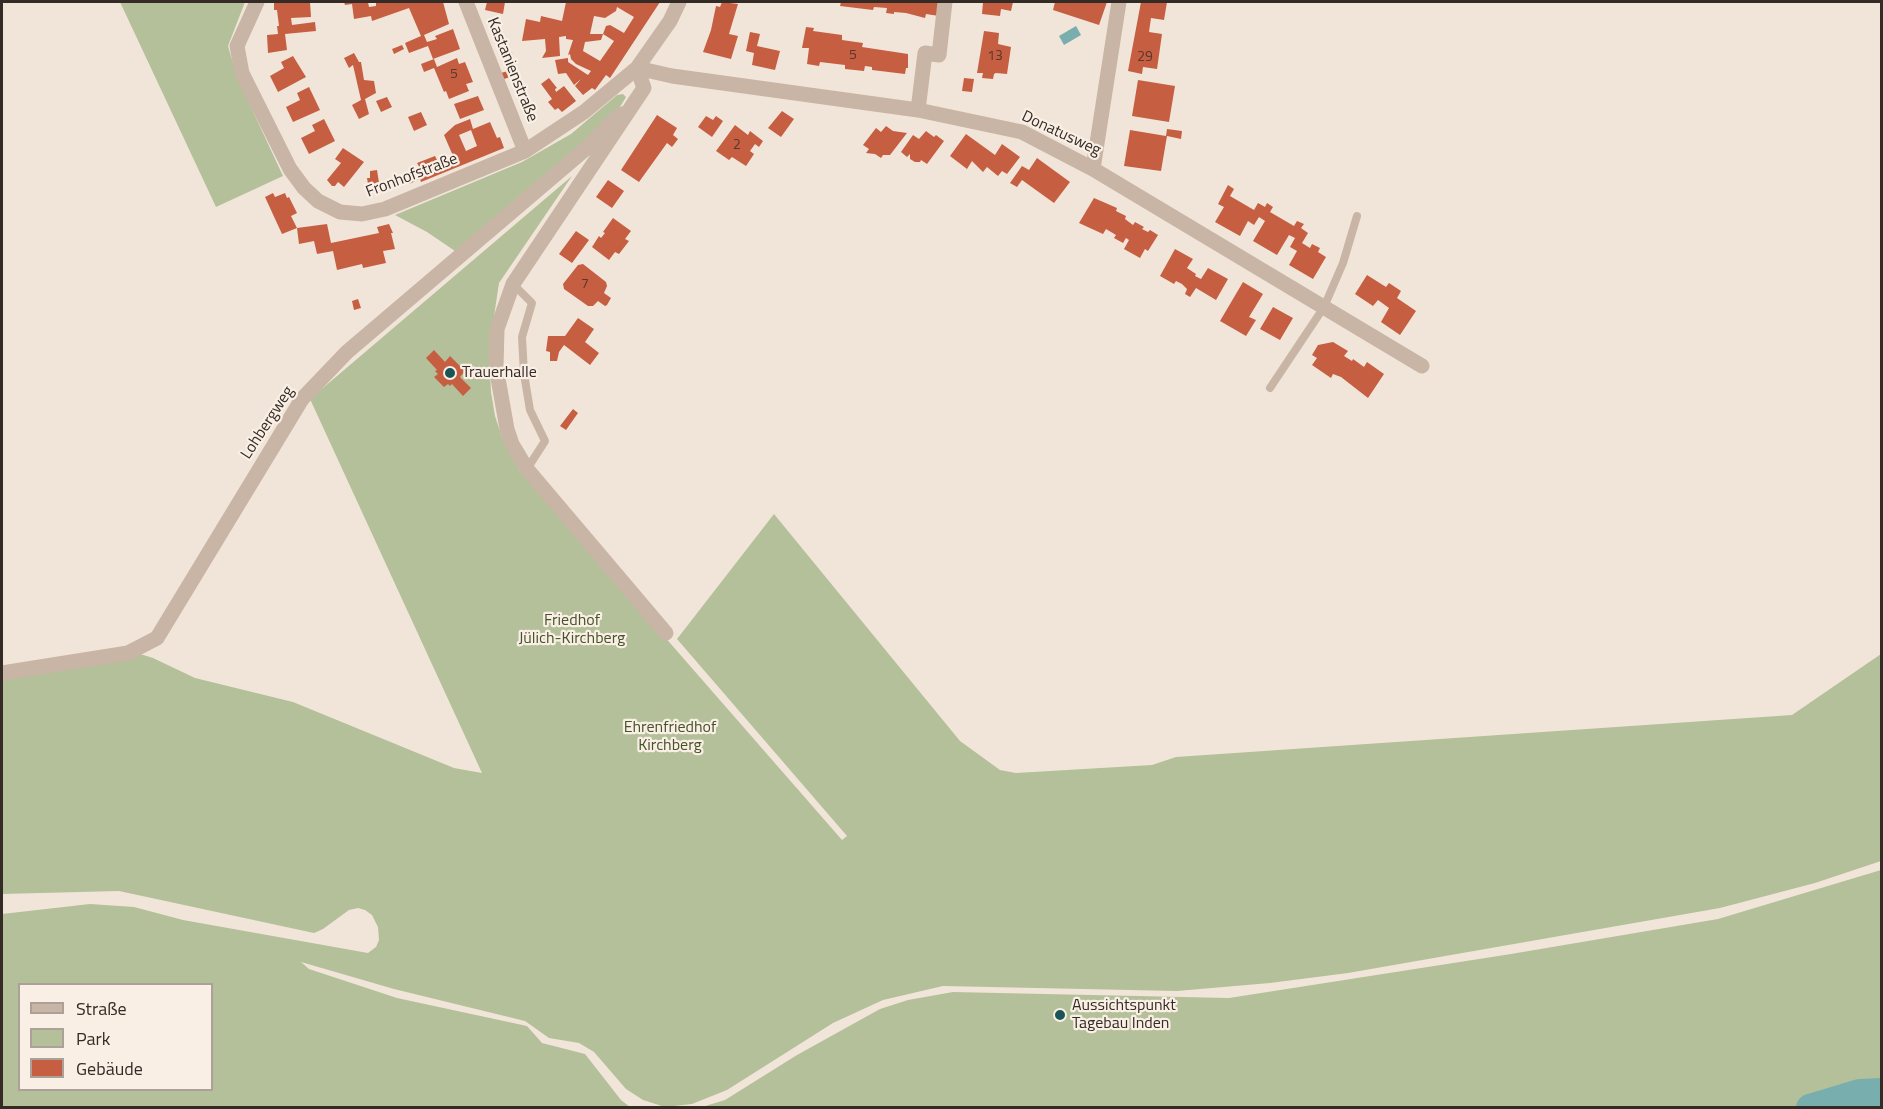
<!DOCTYPE html>
<html>
<head>
<meta charset="utf-8">
<style>
  body { margin:0 }
  #map { position:relative; width:1883px; height:1109px; overflow:hidden; background:#f1e5d9; font-family:"Titillium Web",sans-serif }
  canvas { display:block }
  .frame { position:absolute; inset:0; border:3px solid #352b26; pointer-events:none }
  .legend { position:absolute; left:18px; top:983px; width:195px; height:108px; box-sizing:border-box; background:#f9efe5; border:2px solid #aba199; margin:0; padding:8px 10px; list-style:none; font-size:18px; color:#352b26 }
  .legend li { display:flex; align-items:center; gap:12px; height:30px }
  .legend b { width:30px; border:2px solid #aba199 }
</style>
</head>
<body>
<div id="map">
<canvas width="1883" height="1109"></canvas>
<div class="frame"></div>
<ul class="legend">
<li><b style="height:8px;background:#c9b5a5"></b>Straße</li>
<li><b style="height:16px;background:#b4c099"></b>Park</li>
<li><b style="height:16px;background:#c65e42"></b>Gebäude</li>
</ul>
</div>
<script>
const ctx = document.querySelector('canvas').getContext('2d');
ctx.lineJoin = 'round';
function paint(path, color) { ctx.fillStyle = color; ctx.fill(path, 'evenodd'); }
const shape = rows => new Path2D(rows.map(r => 'M' + r).join(''));
function strokePath(path, color, width, dash) { ctx.strokeStyle = color; ctx.lineWidth = width; ctx.lineCap = dash ? 'butt' : 'round'; ctx.setLineDash(dash || []); ctx.stroke(path); }
function drawText(font, color, halo, rows, align = 'center') {
  ctx.font = font + ' "Titillium Web",sans-serif'; ctx.lineWidth = 4.5; ctx.setLineDash([]); ctx.textBaseline = 'middle'; ctx.strokeStyle = halo; ctx.fillStyle = color; for (const [text, x, y, turn = 0] of rows) {
    ctx.save(); ctx.translate(x, y); ctx.rotate((+turn || 0) * Math.PI / 180); ctx.textAlign = isNaN(turn) ? turn : align; if (halo) ctx.strokeText(text, 0, 0); ctx.fillText(text, 0, 0); ctx.restore();
  }
}
paint(shape([
  [120,2,245,2,228,46,237,77,283,176,216,207],
  [623,94,626,97,620,107,583,142,455,251,427,232,395,215,522,162,571,134,617,95],
  [572,176,499,283,489,350,491,392,495,416,502,437,519,470,842,840,847,836,677,639,774,514,960,741,1000,770,1016,773,1152,765,1176,757,1792,715,1881,654,1881,861,1815,883,1720,908,1348,973,1270,983,1177,991,943,986,883,1000,833,1023,727,1090,692,1104,665,1107,643,1100,626,1089,594,1052,579,1043,549,1038,525,1021,394,989,301,962,309,969,397,998,527,1026,542,1043,585,1054,621,1100,630,1107,2,1107,2,914,90,904,134,907,183,920,368,953,376,947,379,940,378,927,372,915,365,910,358,908,349,910,323,929,314,933,119,891,2,894,2,679,137,653,153,658,195,678,293,702,454,768,482,773,310,399],
  [20,984,212,984,212,1090,20,1090],
  [1881,870,1881,1107,702,1107,725,1100,797,1055,880,1009,908,1000,953,992,1229,998,1511,954,1718,919]
]), '#b4c099');
paint(shape([
  [1076,26,1081,35,1064,45,1059,36]
]), '#78aeae');
strokePath(shape([
  [1810,1108,1860,1093,1882,1092]
]), '#78aeae', 28);
paint(shape([
  [274,2,310,2,311,17,291,18,292,25,315,22,316,31,285,34,287,50,268,53,267,35,278,34,277,26,279,26,277,10,274,10],
  [344,2,368,2,369,7,376,6,376,3,379,2,443,2,449,24,424,35,427,42,437,39,435,36,453,29,460,49,433,59,428,46,409,53,405,43,421,36,409,8,372,21,371,16,354,19,352,4,345,5],
  [487,2,505,2,503,14,485,10],
  [566,2,660,2,610,78,606,75,595,90,592,88,583,95,575,86,581,79,574,85,566,73,558,74,555,60,568,58,568,62,588,75,591,71,576,64,571,59,570,54,568,55,573,40,566,39,566,36,559,37,560,56,542,58,546,51,545,39,522,41,526,19,540,22,541,16,562,21],
  [617,7,634,17,624,33,610,25,606,26,603,34,590,34,594,16,605,18,616,11],
  [603,34,614,41,600,61,583,51,585,42,601,40],
  [722,2,738,4,729,34,738,36,731,59,703,52,711,30,716,6,720,7],
  [841,2,941,2,939,16,926,14,925,18,906,13,894,12,894,14,886,13,887,8,874,7,873,10,840,6],
  [983,2,1013,2,1011,11,1001,9,1000,16,982,14],
  [1055,2,1107,2,1099,25,1053,10],
  [1141,2,1167,2,1164,20,1151,18,1149,32,1162,34,1157,69,1143,67,1142,74,1128,71],
  [806,27,814,28,813,31,842,35,842,40,863,43,862,47,908,54,908,68,906,68,905,74,872,70,872,67,865,66,864,71,845,69,845,65,820,62,819,66,807,64,809,48,802,48],
  [984,31,999,33,998,44,1011,47,1007,74,996,73,994,74,993,79,982,78,983,73,977,73],
  [750,32,760,34,757,46,780,51,775,70,752,65,754,53,746,51],
  [402,45,404,49,394,54,392,49],
  [512,52,513,62,503,63,502,53],
  [354,53,359,62,361,62,364,80,374,81,376,93,365,99,369,114,359,119,352,105,361,100,353,65,349,68,344,58],
  [293,56,306,77,278,92,270,76,284,68,281,62],
  [457,58,459,64,465,62,473,82,466,84,469,91,449,99,446,91,444,92,434,68,424,72,421,64,434,59,437,67],
  [511,70,513,76,504,79,501,73],
  [549,78,557,88,555,89,556,92,564,86,576,101,562,112,558,108,555,110,548,102,552,99,541,84],
  [964,78,974,79,972,92,962,91],
  [1138,80,1175,86,1169,122,1132,116],
  [309,87,320,110,293,122,286,107,300,100,297,93],
  [478,96,484,110,460,119,454,104],
  [387,97,392,107,381,112,376,101],
  [782,111,794,119,781,137,768,128],
  [421,112,427,125,414,131,408,117],
  [657,115,677,128,673,135,678,139,672,147,667,143,639,182,621,170],
  [706,116,713,120,716,116,723,121,712,137,698,127],
  [324,119,335,141,309,154,301,138,315,131,312,125],
  [470,119,473,129,490,122,497,138,500,137,504,148,421,182,420,179,409,184,406,177,410,175,409,172,420,168,417,163,435,156,439,164,454,158,444,135,455,125],
  [471,130,477,146,466,151,459,135],
  [735,125,748,135,750,131,763,141,759,147,755,144,750,151,754,154,746,166,732,157,729,160,716,151],
  [886,126,893,131,907,133,890,155,883,155,881,158,875,154,866,153,869,149,863,145,876,128,881,132],
  [1167,129,1182,131,1181,139,1167,136,1161,171,1124,166,1130,130,1166,136],
  [926,131,934,137,936,135,944,141,927,164,921,160,920,162,915,162,910,159,910,154,907,157,901,152,913,135,919,139],
  [966,134,995,155,1002,144,1020,157,1007,174,1002,171,998,176,987,167,983,172,972,161,967,169,950,156],
  [343,148,364,162,344,187,338,182,335,186,332,186,327,180,341,163,335,159],
  [1037,158,1070,182,1054,203,1022,180,1017,187,1010,183,1022,166,1029,170],
  [377,170,380,189,369,190,367,178,370,178,370,171],
  [608,180,624,191,612,208,596,197],
  [1228,185,1234,189,1230,196,1254,210,1258,203,1265,207,1267,203,1273,207,1270,212,1294,226,1297,221,1304,224,1301,228,1308,233,1302,243,1310,248,1312,244,1320,248,1318,252,1326,257,1313,279,1289,265,1297,251,1290,247,1295,238,1289,235,1277,255,1253,241,1265,221,1259,217,1254,225,1248,221,1240,236,1215,222,1224,207,1218,204],
  [273,193,275,197,285,193,287,198,289,197,297,213,291,216,297,228,327,224,331,243,379,233,377,227,389,224,393,233,391,233,395,249,383,251,386,263,363,268,362,264,337,270,333,251,317,254,314,241,299,244,297,228,282,234,265,197],
  [1094,198,1117,208,1116,211,1126,216,1125,219,1133,225,1135,222,1144,227,1142,229,1148,232,1150,230,1158,235,1148,251,1145,249,1140,258,1124,249,1129,240,1126,238,1123,243,1114,238,1116,235,1106,229,1103,234,1079,223],
  [613,218,631,231,625,239,629,241,619,254,615,252,609,260,592,247,599,236,601,238,605,233,603,232],
  [576,231,589,240,572,263,559,254],
  [1175,249,1193,259,1187,268,1196,274,1195,276,1201,279,1208,268,1228,279,1216,300,1196,288,1190,297,1185,294,1187,289,1182,284,1176,281,1174,284,1160,276],
  [583,264,606,282,607,286,604,293,611,298,607,305,605,306,598,301,593,306,588,306,564,289,563,284,578,265],
  [1367,275,1386,287,1389,283,1401,291,1397,298,1416,311,1400,335,1381,322,1389,308,1378,300,1373,306,1355,294],
  [1243,282,1263,294,1249,317,1256,320,1246,336,1220,321],
  [358,299,361,308,354,310,352,301],
  [1273,307,1293,318,1280,340,1260,329],
  [578,318,594,329,585,342,599,353,590,365,564,345,559,352,557,361,550,361,550,352,546,351,548,336,565,336],
  [1333,342,1348,351,1344,356,1352,361,1353,359,1364,367,1367,362,1384,374,1368,398,1341,377,1333,374,1331,378,1312,365,1317,358,1312,355,1318,345],
  [434,350,445,362,450,356,465,371,460,377,471,388,463,396,452,384,450,386,448,384,444,387,434,377,438,374,435,371,437,370,426,358],
  [573,409,578,413,566,430,560,426]
]), '#c65e42');
strokePath(shape([
  [513,284,532,303,522,337,524,374,530,410,545,441,527,469],
  [1270,388,1324,307,1343,263,1357,216]
]), '#c9b5a5', 8);
strokePath(shape([
  [257,2,237,46,242,73,290,169,304,188,318,201,340,212,362,214,385,209,525,151,584,112,637,68,670,21,679,2],
  [466,2,525,151],
  [637,68,672,76,918,110,1022,132,1093,169,1422,366],
  [637,68,644,88,513,284,497,329,496,367,507,429,512,444,527,469,666,633],
  [918,110,925,53,939,55,945,2],
  [1093,169,1119,2],
  [2,673,128,653,157,638,302,399,347,352,589,146,618,116,628,112]
]), '#c9b5a5', 15);
for (const [x, y, r, color] of [
  [450,373,6,"#1c5557"],
  [1060,1015,6,"#1c5557"]
]) { const dot = new Path2D(); dot.arc(x, y, r, 0, 2 * Math.PI); ctx.fillStyle = color; ctx.fill(dot); strokePath(dot, '#f9efe5', 2); }
drawText('14px', '#59382d', null, [
  ["5",853,56],
  ["13",995,57],
  ["29",1145,58],
  ["5",454,75],
  ["2",737,146],
  ["7",585,285]
]);
drawText('16px', '#352b26', '#f9efe5', [
  ["Kastanienstraße",512,70,68],
  ["Donatusweg",1061,134,25],
  ["Fronhofstraße",412,176,-21],
  ["Lohbergweg",268,423,-57]
]);
drawText('16px', '#352b26', '#f9efe5', [
  ["Trauerhalle",462,373],
  ["Aussichtspunkt",1072,1006],
  ["Tagebau Inden",1072,1024]
], 'left');
drawText('16px', '#46532a', '#f9efe5', [
  ["Friedhof",572,621],
  ["Jülich-Kirchberg",572,639],
  ["Ehrenfriedhof",670,728],
  ["Kirchberg",670,746]
]);
</script>
</body>
</html>
